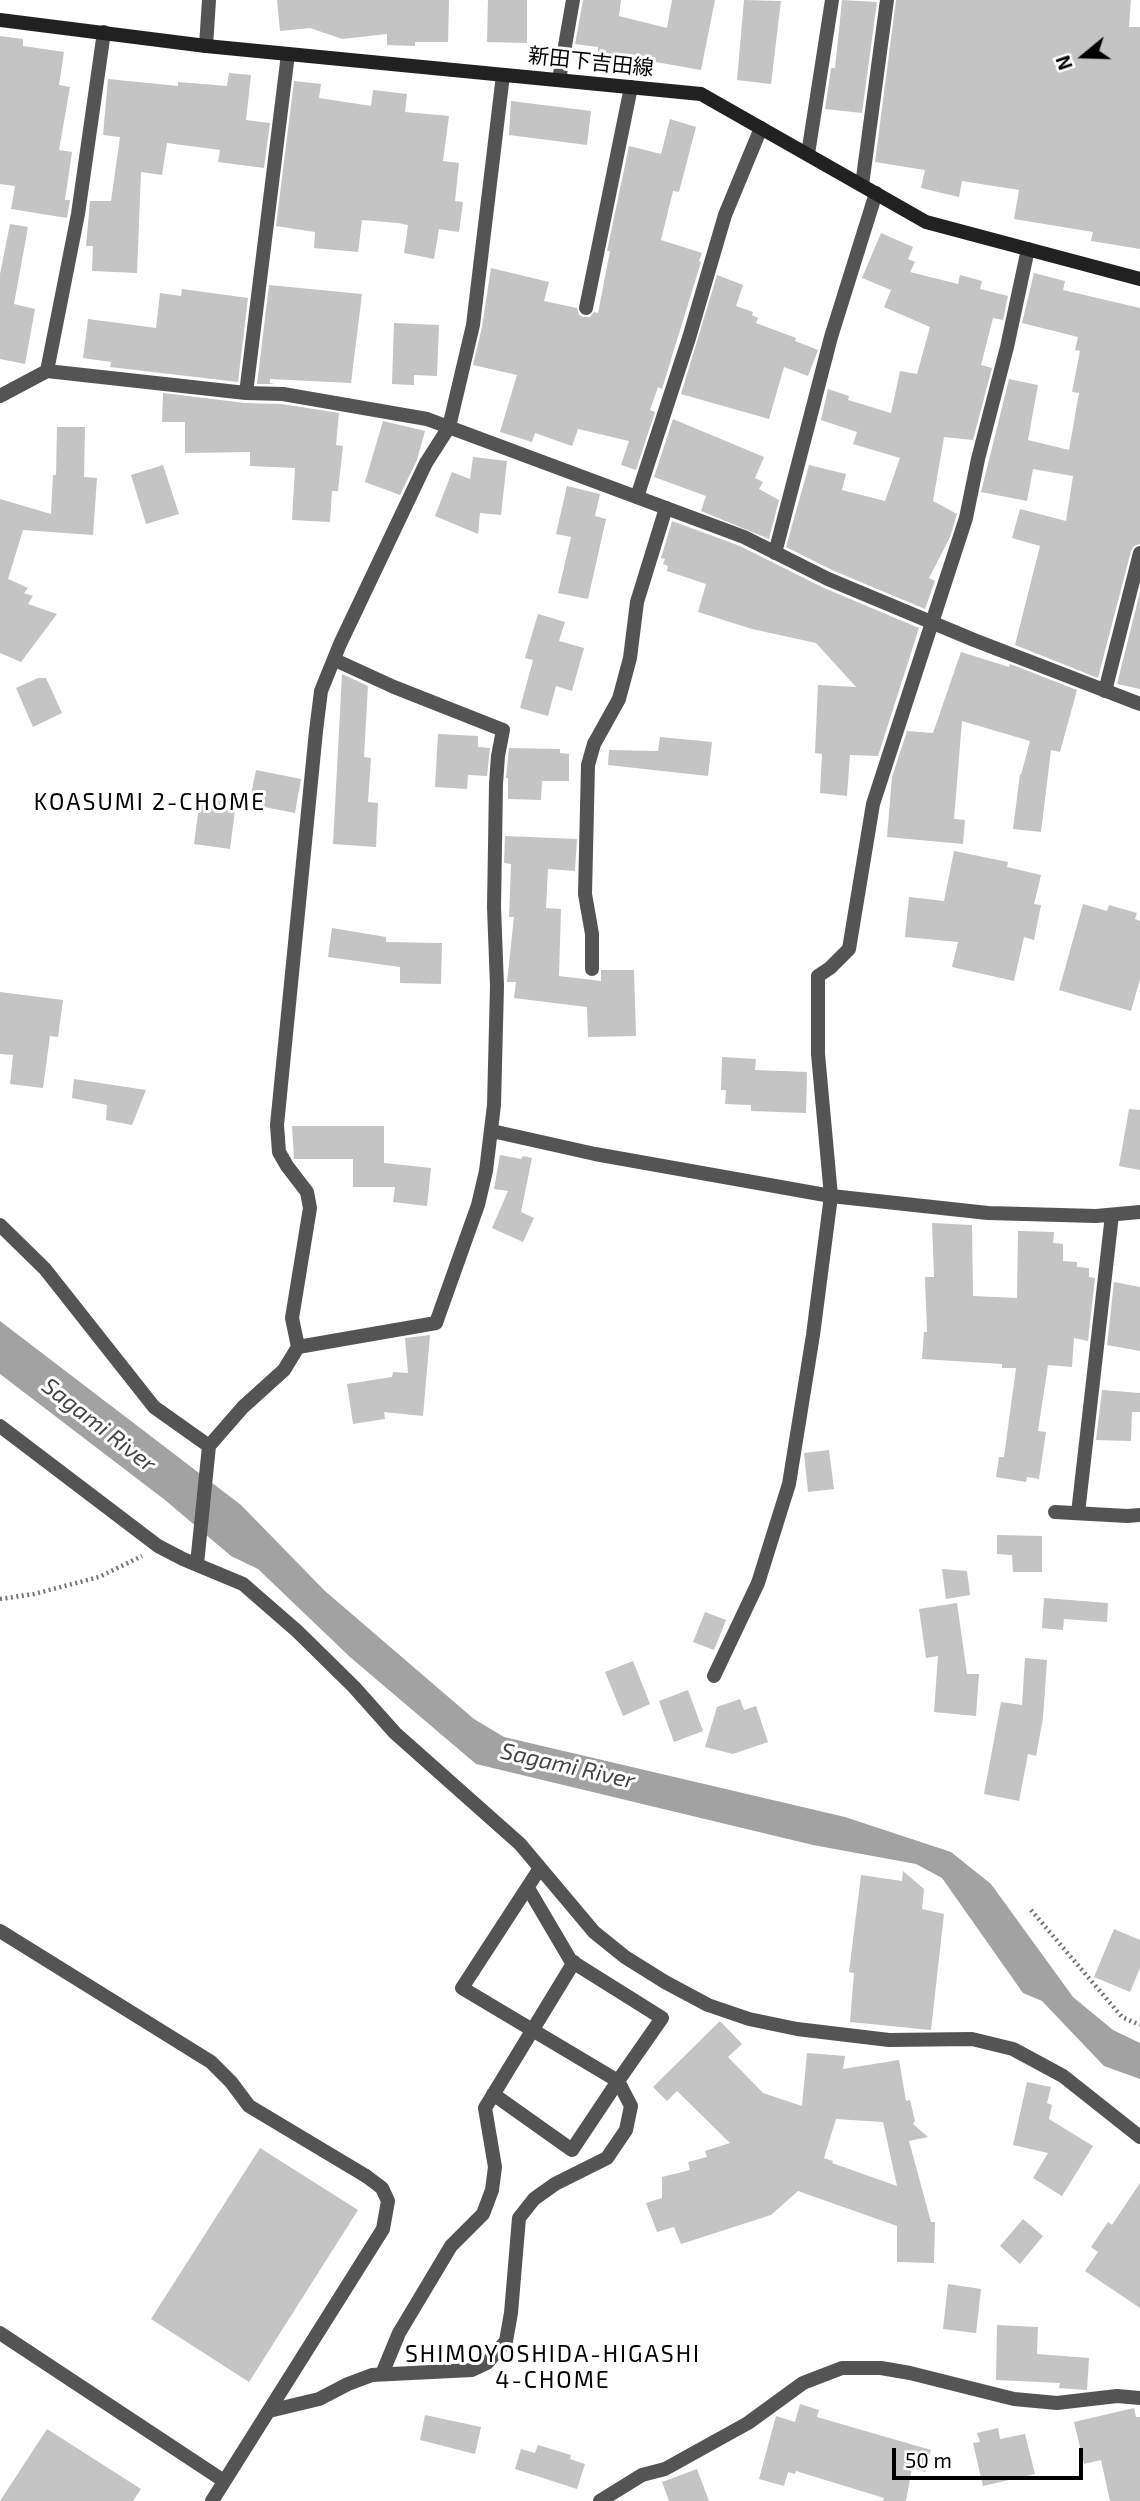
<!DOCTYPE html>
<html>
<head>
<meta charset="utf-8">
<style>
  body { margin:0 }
  #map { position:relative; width:1140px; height:2501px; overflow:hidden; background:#fff; font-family:"Exo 2",sans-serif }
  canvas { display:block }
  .north { position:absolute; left:1049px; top:21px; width:70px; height:70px; -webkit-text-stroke:5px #fff; paint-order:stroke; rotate:251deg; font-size:19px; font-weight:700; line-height:28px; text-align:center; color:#000 }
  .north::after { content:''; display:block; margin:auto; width:24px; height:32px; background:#000; clip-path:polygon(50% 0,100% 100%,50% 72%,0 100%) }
  .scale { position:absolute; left:892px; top:2448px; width:191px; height:32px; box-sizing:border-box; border:4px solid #000; border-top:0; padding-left:9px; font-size:21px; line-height:24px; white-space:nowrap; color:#000; -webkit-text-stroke:5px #fff; paint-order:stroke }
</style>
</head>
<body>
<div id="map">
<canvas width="1140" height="2501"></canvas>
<div class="north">N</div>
<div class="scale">50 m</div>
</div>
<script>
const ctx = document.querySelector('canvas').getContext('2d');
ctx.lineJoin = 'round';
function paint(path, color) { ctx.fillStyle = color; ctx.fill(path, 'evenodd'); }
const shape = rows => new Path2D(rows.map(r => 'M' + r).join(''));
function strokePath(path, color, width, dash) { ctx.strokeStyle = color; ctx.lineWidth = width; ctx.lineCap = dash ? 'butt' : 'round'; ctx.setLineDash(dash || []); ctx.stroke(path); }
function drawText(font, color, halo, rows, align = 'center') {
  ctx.font = font + ' "Exo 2","Noto Sans JP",sans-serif'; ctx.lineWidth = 6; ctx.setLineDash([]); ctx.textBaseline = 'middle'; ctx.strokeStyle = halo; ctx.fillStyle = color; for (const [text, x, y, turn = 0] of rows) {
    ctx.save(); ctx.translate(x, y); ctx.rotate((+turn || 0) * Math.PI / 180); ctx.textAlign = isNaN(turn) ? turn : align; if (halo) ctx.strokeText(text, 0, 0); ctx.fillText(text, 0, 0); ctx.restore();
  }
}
paint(shape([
  [0,1321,241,1505,325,1591,474,1719,504,1737,845,1817,951,1852,991,1884,1073,1997,1113,2030,1140,2043,1140,2079,1104,2066,1042,2001,1023,1993,942,1878,916,1864,813,1845,476,1764,350,1657,258,1569,231,1556,165,1500,0,1374]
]), '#a2a2a2');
paint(shape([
  [277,0,449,0,448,42,415,42,415,46,387,45,387,34,342,39,310,28,280,31],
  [488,0,527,0,527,43,487,42],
  [583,0,621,0,619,16,667,28,672,0,715,0,701,70,598,52,598,47,575,44],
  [744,0,781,1,771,84,737,80],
  [842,0,877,2,862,113,825,109,831,68,835,68],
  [896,0,1131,0,1129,27,1140,27,1140,249,1091,241,1093,232,1014,219,1019,190,962,181,959,197,921,188,925,170,875,162],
  [0,36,23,39,23,46,64,52,59,85,70,87,59,150,72,152,65,200,70,200,67,218,11,209,15,186,0,184],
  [229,73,251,75,246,120,270,123,264,168,218,162,220,150,167,143,162,175,141,172,137,273,92,271,93,246,86,246,90,201,111,201,120,137,103,135,108,79,178,86,178,82,227,86],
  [294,81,321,84,319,98,371,106,373,90,407,94,405,112,449,116,443,161,459,163,455,201,463,202,459,232,439,229,434,259,404,253,408,225,398,223,362,220,358,252,314,248,315,232,276,226],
  [511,101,591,111,587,145,509,135],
  [670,119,696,127,679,192,673,191,661,240,702,253,699,261,701,262,662,389,658,387,650,410,655,412,636,470,621,465,629,441,578,429,572,446,535,433,532,442,500,432,517,375,473,365,482,327,491,268,549,282,544,301,577,308,579,315,583,317,590,317,594,312,598,313,610,251,607,251,629,146,661,154],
  [10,224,28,227,14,304,35,309,25,364,0,359,0,274],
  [881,233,913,247,908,259,915,262,910,272,958,284,960,275,982,281,980,289,1008,296,1003,320,993,318,981,365,992,368,973,440,944,437,933,501,957,514,950,537,929,578,935,581,925,609,832,570,786,547,809,465,846,474,842,490,885,501,900,458,853,444,857,432,821,420,828,389,849,396,848,400,891,413,900,371,917,374,930,327,884,307,891,290,862,278],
  [1034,273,1065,281,1063,290,1140,308,1140,544,1134,546,1131,551,1098,678,1015,645,1040,546,1012,538,1020,509,1066,521,1073,476,1033,469,1027,501,981,492,1009,379,1038,385,1028,440,1069,450,1079,393,1072,392,1080,351,1075,350,1078,337,1022,323],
  [717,275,743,285,736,306,753,312,752,315,758,318,756,323,796,338,795,341,818,350,808,376,784,367,769,419,681,394],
  [269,285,362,294,351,383,270,379,270,383,275,384,257,384],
  [182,289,248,298,238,382,110,367,111,362,83,358,88,319,156,328,160,293,181,296],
  [394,323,439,325,437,376,414,375,414,385,392,384],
  [163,393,245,403,282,404,339,413,336,445,343,446,338,491,332,491,330,522,292,520,295,468,250,466,250,452,185,453,185,422,162,422],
  [673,419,764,457,755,478,763,482,759,489,779,500,769,539,701,511,706,496,654,477],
  [383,421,425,431,417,460,400,495,365,482],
  [57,427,85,427,84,477,97,478,93,535,23,530,8,579,28,588,24,593,33,596,28,604,57,614,21,662,0,653,0,499,51,514,53,475,56,475],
  [473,457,507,461,501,515,480,513,478,534,435,516,452,472,470,479],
  [163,465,179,514,146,524,131,475],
  [567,486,600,494,595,516,606,519,588,599,558,593,571,537,556,534],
  [672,521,740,546,824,588,919,628,878,756,850,755,847,796,820,793,822,754,815,753,818,685,856,687,816,643,752,629,698,612,706,584,667,571,668,566,663,564,665,559,661,558],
  [1140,592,1140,689,1117,684],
  [538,614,565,622,559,641,584,648,572,691,556,686,548,716,520,708,533,660,525,658],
  [961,652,1009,667,1010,664,1077,690,1060,752,1051,750,1041,832,1013,829,1020,774,1021,775,1030,741,962,721,954,819,965,820,963,844,887,837,892,777,907,731,933,733],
  [342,674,368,686,364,757,371,758,368,802,378,803,376,847,333,844],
  [38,678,46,678,62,713,33,727,16,688],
  [438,734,478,736,478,747,490,748,487,776,468,775,467,789,435,787],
  [660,737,712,742,708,776,608,765,609,750,658,751],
  [509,748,560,749,560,753,569,754,569,781,542,781,541,800,508,799,508,778,506,778],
  [256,770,301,779,295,813,249,804],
  [200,798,236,803,230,849,194,844],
  [505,836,577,839,575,871,548,869,546,908,561,909,559,976,601,981,601,970,634,970,636,1036,588,1037,587,1007,514,998,516,982,507,982,514,917,509,917,511,864,504,863],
  [954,851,1008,862,1007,867,1041,875,1034,904,1041,905,1034,940,1024,937,1014,981,952,967,958,942,905,937,909,897,944,901],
  [1083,904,1107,911,1109,905,1137,913,1135,919,1140,921,1140,979,1131,1011,1059,990],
  [332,928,386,937,386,942,442,943,441,984,400,983,400,967,328,957],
  [0,992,63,1000,58,1037,50,1036,43,1088,10,1084,13,1055,0,1054],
  [722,1057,756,1059,755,1070,807,1072,806,1113,751,1111,751,1105,725,1104,726,1090,721,1090],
  [74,1079,146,1090,132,1125,106,1120,107,1105,72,1098],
  [1129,1109,1140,1110,1140,1170,1119,1166],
  [292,1126,384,1126,384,1163,431,1168,427,1206,393,1202,395,1187,353,1187,353,1159,294,1159],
  [500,1155,521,1159,523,1156,532,1158,521,1212,534,1218,523,1242,492,1228,508,1191,494,1189],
  [932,1223,972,1225,973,1296,1017,1298,1018,1231,1054,1232,1053,1243,1063,1244,1063,1261,1077,1262,1077,1267,1089,1268,1089,1277,1095,1278,1088,1341,1074,1338,1072,1367,1048,1365,1038,1431,1046,1432,1039,1479,1027,1477,1026,1482,996,1477,999,1457,1004,1457,1016,1368,1002,1368,1002,1364,922,1359,924,1332,927,1332,925,1277,934,1277],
  [1114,1282,1140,1287,1140,1351,1107,1345],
  [430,1335,423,1416,384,1412,385,1419,353,1424,347,1384,392,1377,393,1372,408,1373,405,1338],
  [1102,1390,1140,1393,1140,1412,1132,1412,1131,1441,1096,1440],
  [829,1450,834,1489,808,1492,804,1453],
  [997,1535,1042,1536,1042,1572,1013,1572,1012,1555,997,1554],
  [942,1569,967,1571,970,1595,946,1599],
  [1044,1598,1108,1603,1107,1622,1064,1619,1063,1630,1042,1628],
  [957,1603,967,1674,979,1674,976,1716,934,1712,938,1656,926,1658,919,1609],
  [705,1612,726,1620,714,1650,693,1642],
  [1025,1658,1047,1660,1043,1718,1036,1756,1028,1754,1019,1801,984,1794,1001,1702,1022,1705],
  [633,1661,650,1704,623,1716,605,1672],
  [688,1690,703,1731,674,1742,659,1701],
  [740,1699,744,1710,756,1706,768,1742,733,1754,705,1747,717,1707],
  [903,1871,924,1889,922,1909,944,1914,931,2030,850,2022,854,1973,849,1972,861,1875,902,1881],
  [1114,1929,1140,1940,1140,1968,1130,1992,1094,1977],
  [720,2021,742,2044,728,2057,763,2093,802,2106,807,2053,845,2056,843,2069,899,2060,906,2101,910,2100,915,2121,913,2124,928,2137,909,2141,931,2222,935,2222,934,2263,897,2262,897,2226,798,2191,771,2215,681,2244,674,2227,657,2232,646,2203,662,2198,662,2177,690,2170,688,2162,707,2157,705,2151,730,2143,677,2091,667,2101,653,2087],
  [836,2119,883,2122,897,2186,832,2163,833,2161,824,2158],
  [1027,2082,1051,2087,1047,2103,1052,2105,1049,2119,1093,2146,1062,2196,1033,2178,1048,2153,1013,2145],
  [260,2148,358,2210,249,2382,151,2319],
  [1140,2183,1140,2308,1085,2271,1098,2252,1091,2247,1108,2222,1112,2225],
  [1023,2219,1043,2236,1020,2264,1000,2246],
  [948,2284,981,2289,976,2333,943,2329],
  [997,2325,1038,2327,1037,2354,1089,2358,1087,2390,1059,2388,1060,2383,996,2380],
  [800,2404,819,2410,817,2417,931,2450,925,2472,912,2468,906,2501,883,2501,884,2498,796,2471,795,2474,788,2472,784,2486,759,2479,776,2416,795,2422],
  [1134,2408,1136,2417,1140,2417,1140,2501,1110,2501,1101,2460,1084,2464,1074,2422],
  [425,2415,481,2427,475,2454,420,2440],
  [998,2428,1000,2439,1025,2434,1035,2474,983,2486,973,2443,980,2442,977,2433],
  [47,2429,141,2489,133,2501,0,2501],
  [538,2445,571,2455,570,2459,585,2464,577,2489,515,2469,521,2449,535,2453],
  [697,2469,709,2501,669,2501,662,2482]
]), '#c4c4c4');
strokePath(shape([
  [0,1599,34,1594,99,1577,142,1556],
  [1031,1910,1122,2017,1140,2025]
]), '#767676', 4.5, [2, 3.5]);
strokePath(shape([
  [559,80,573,0],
  [808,154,832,0],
  [862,185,887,0],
  [586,308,631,87],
  [637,497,689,338,725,215,761,128],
  [1105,691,1140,553],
  [592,969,592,934,585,894,588,765,594,744,619,699,630,658,637,602,666,508],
  [0,1225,45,1269,154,1407,209,1446],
  [298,1347,436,1323,478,1205,486,1171,494,1105,497,986,494,907,496,784,498,756,503,730,394,687,335,660],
  [197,1564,209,1446,243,1407,284,1370,298,1347,292,1318,310,1208,307,1192,287,1166,279,1152,277,1125,316,731,321,691,340,644,426,463,449,427,473,325,503,75],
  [714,1676,758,1583,789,1484,813,1335,831,1196,818,1054,818,976,830,968,849,949,873,804,966,518,978,459,1007,347,1028,249],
  [528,1888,571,1961,662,2018,618,2081,462,1988,540,1868],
  [0,1931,211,2062,231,2082,249,2106,366,2176],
  [0,2333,224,2481],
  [382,2374,399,2333,451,2246,483,2214,492,2190,495,2167,485,2108,574,1962],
  [269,2411,319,2399,348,2384,372,2375,472,2370,487,2363,506,2341,511,2313,519,2218,534,2199,555,2184,607,2158,626,2130,631,2106,618,2081,572,2150,493,2094]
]), '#545454', 14);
strokePath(shape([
  [206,46,209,0],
  [47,371,78,214,104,32],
  [246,393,288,54],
  [0,396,47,371,246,393,283,394,427,419,744,537,828,579,974,640,1140,704],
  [775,553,831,337,876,193],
  [492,1131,595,1154,831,1196,988,1213,1096,1216,1140,1212],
  [0,1426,158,1546,183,1559,243,1584,297,1631,354,1687,395,1733,520,1844,594,1932,625,1957,665,1982,708,2005,749,2019,797,2029,889,2040,972,2039,1013,2049,1063,2076,1140,2137],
  [1055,1512,1127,1516,1140,1515],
  [1078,1513,1112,1215],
  [212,2501,383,2229,388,2201,382,2188,366,2176],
  [600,2501,642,2475,665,2469,748,2423,803,2383,842,2368,881,2368,910,2373,1014,2399,1057,2403,1117,2396,1140,2398]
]), '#545454', 14);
strokePath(shape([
  [0,20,206,46,701,94,926,222,1140,279]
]), '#212121', 14);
drawText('21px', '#000', '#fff', [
  ["新田下吉田線",591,62,6]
]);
ctx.letterSpacing = '2px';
drawText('23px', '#000', '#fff', [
  ["KOASUMI 2-CHOME",150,802],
  ["SHIMOYOSHIDA-HIGASHI",553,2354],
  ["4-CHOME",553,2380]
]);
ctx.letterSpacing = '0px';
drawText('italic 23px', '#434343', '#fff', [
  ["Sagami River",99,1425,38],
  ["Sagami River",568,1766,13]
]);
</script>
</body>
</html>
